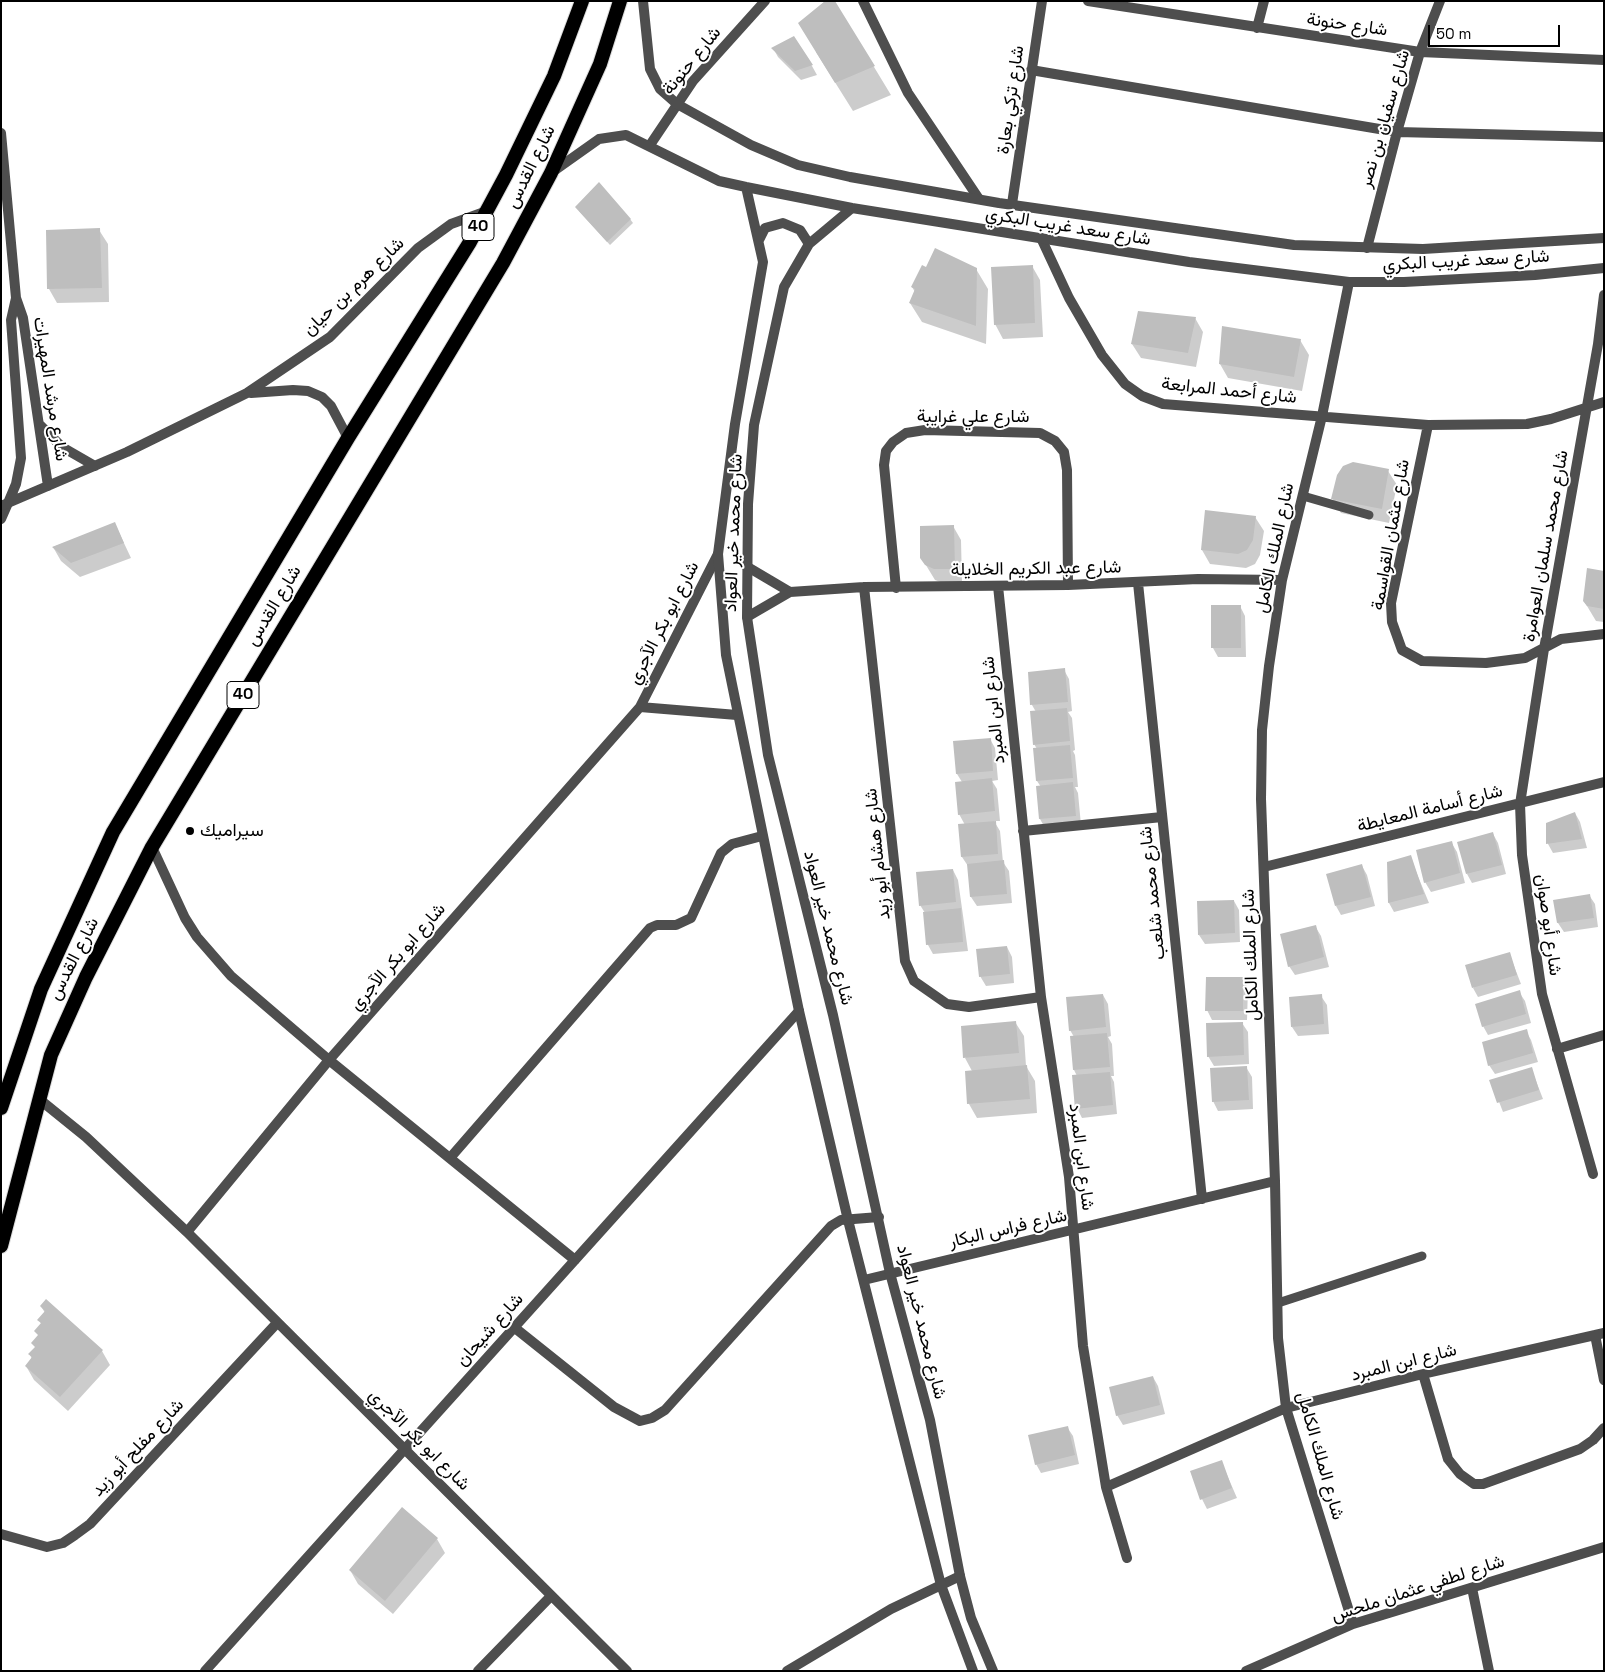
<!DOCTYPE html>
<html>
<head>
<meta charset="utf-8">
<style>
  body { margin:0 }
  #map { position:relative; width:1605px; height:1672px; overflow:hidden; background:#fff; font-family:"Space Grotesk",sans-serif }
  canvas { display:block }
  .frame { position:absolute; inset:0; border:2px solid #000; pointer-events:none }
  .scale { position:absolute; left:1428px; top:25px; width:132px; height:22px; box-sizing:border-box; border:2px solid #000; border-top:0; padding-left:6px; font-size:15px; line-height:18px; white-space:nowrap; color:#000; -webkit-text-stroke:4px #fff; paint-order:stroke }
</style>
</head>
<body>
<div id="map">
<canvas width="1605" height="1672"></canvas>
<div class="frame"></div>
<div class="scale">50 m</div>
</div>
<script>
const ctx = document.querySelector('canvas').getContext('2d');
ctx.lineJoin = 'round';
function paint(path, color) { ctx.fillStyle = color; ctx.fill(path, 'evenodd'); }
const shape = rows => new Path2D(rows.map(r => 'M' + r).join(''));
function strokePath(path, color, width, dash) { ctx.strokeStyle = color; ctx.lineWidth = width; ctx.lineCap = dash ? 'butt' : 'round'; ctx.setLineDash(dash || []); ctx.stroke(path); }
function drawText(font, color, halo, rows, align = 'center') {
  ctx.font = font + ' "Space Grotesk",Vazirmatn,sans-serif'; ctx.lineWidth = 4; ctx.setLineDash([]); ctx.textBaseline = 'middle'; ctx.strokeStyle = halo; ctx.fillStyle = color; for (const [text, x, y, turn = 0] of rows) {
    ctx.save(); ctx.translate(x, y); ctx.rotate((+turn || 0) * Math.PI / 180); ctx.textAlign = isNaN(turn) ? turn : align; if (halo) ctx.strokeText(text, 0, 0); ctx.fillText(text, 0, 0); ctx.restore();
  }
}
paint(shape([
  [834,1,891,95,853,111,816,52],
  [793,38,812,66,817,75,801,80,778,57,773,48],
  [579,211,630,219,633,223,610,245],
  [99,230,108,244,109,302,57,303,49,289],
  [1032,266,1040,280,1043,337,1003,339,995,324],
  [927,268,976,269,988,289,986,344,922,322,910,303,915,292,912,287],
  [1195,318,1203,332,1196,367,1141,358,1132,344],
  [1300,340,1309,355,1302,391,1228,378,1220,364],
  [1388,471,1397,485,1389,523,1341,513,1332,498],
  [1255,517,1264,531,1260,555,1255,564,1246,568,1210,564,1202,550],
  [115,524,131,558,80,577,61,561,53,547],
  [953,526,961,540,962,583,943,583,935,580,921,557],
  [1604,572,1604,622,1596,621,1584,601],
  [1240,606,1245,616,1246,657,1218,657,1213,648],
  [1064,670,1069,679,1072,711,1068,712,1072,718,1075,750,1073,751,1075,755,1078,787,1075,787,1078,793,1081,825,1045,828,1040,819,1041,787,1037,781,1035,749,1037,749,1034,744,1036,712,1032,705,1029,673],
  [990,739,995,748,998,780,992,781,997,789,1000,821,994,821,1000,831,1003,862,1009,871,1012,903,977,906,971,897,968,866,962,857,960,825,965,825,959,814,962,782,957,774,955,742],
  [1575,813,1580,822,1587,848,1553,853,1548,844,1548,824],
  [1493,834,1498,843,1506,874,1472,883,1467,874],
  [1451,842,1457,852,1465,883,1431,892,1425,882],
  [1410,857,1429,903,1394,912,1389,903,1388,863],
  [1362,866,1367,875,1375,906,1341,915,1336,906],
  [953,870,958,880,968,951,933,954,928,945,925,913,920,905],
  [1589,895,1595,904,1598,927,1564,932,1558,923,1555,901],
  [1234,901,1239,910,1240,942,1205,944,1199,935],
  [1315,926,1321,936,1329,967,1295,975,1289,966],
  [1007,947,1012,957,1014,983,986,986,980,976],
  [1509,953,1521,984,1478,997,1473,988],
  [1242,978,1248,988,1247,1020,1212,1020,1207,1010],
  [1519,992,1525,1001,1531,1023,1488,1035,1483,1026],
  [1103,995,1108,1004,1111,1036,1108,1037,1112,1044,1114,1076,1111,1076,1114,1082,1117,1114,1082,1118,1077,1108,1077,1076,1074,1070,1074,1037,1070,1030],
  [1321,996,1327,1005,1329,1034,1298,1036,1292,1027],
  [1015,1022,1024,1036,1026,1066,1035,1081,1037,1113,977,1118,969,1104,972,1071,965,1058],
  [1242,1023,1248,1032,1249,1064,1214,1066,1208,1056],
  [1526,1031,1531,1040,1538,1062,1495,1074,1489,1065],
  [1246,1067,1252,1077,1253,1109,1218,1111,1213,1101],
  [1531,1068,1543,1099,1503,1112,1491,1081],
  [41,1306,102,1351,110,1365,68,1411,34,1380,26,1366,32,1359,30,1355,36,1348,33,1343,39,1336,42,1325,39,1320,45,1313],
  [1153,1377,1158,1386,1165,1414,1123,1425,1117,1415],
  [1067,1427,1073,1436,1079,1464,1041,1473,1036,1464],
  [1221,1461,1237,1498,1207,1509,1202,1499],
  [437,1539,445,1553,393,1614,358,1584,350,1570]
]), '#0003');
paint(shape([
  [825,1,835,1,875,66,835,83,798,23],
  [794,36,813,65,795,71,771,48],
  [599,182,631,219,607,242,575,207],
  [100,228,102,288,47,289,46,230],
  [935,248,977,268,976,326,909,303,915,289,911,287,922,265,926,267],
  [1033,265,1035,323,994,325,991,267],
  [1138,311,1196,317,1188,353,1131,344],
  [1222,326,1301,339,1294,377,1219,364],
  [1353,462,1389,469,1382,509,1331,499,1337,475,1343,466],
  [1205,510,1256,516,1253,540,1247,550,1238,554,1201,550],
  [115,522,124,543,71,563,52,547],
  [954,525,955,569,934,569,925,565,920,558,920,526],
  [1587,568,1604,571,1604,609,1587,606,1583,601],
  [1211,605,1241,605,1241,648,1211,648],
  [1065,668,1068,702,1030,705,1028,672],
  [1067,708,1070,741,1033,745,1030,711],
  [991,738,993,771,956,774,953,741],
  [1070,745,1073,778,1036,781,1033,748],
  [992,778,995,811,958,815,955,782],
  [1073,782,1076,816,1039,819,1036,786],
  [1575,812,1582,839,1546,844,1546,823],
  [996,821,998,854,961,857,958,824],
  [1493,832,1502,865,1466,874,1457,842],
  [1452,841,1460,873,1424,883,1416,850],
  [1411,855,1424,894,1388,903,1387,862],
  [1004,860,1007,894,970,897,967,864],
  [1362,864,1371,897,1335,906,1326,874],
  [953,869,956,902,919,906,916,872],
  [1590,894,1594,918,1557,923,1553,900],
  [1234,900,1235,933,1198,935,1197,901],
  [961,908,963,942,926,945,923,912],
  [1316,925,1324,957,1288,967,1280,934],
  [1007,946,1010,974,979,977,976,949],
  [1510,952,1517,975,1472,988,1465,965],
  [1206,977,1243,977,1243,1011,1205,1011],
  [1520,990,1526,1014,1482,1027,1475,1004],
  [1103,994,1106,1027,1069,1031,1066,997],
  [1322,994,1324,1024,1291,1027,1289,997],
  [1016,1021,1019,1053,963,1058,961,1026],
  [1243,1022,1244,1055,1207,1057,1206,1023],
  [1527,1029,1533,1053,1488,1066,1482,1042],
  [1107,1033,1110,1067,1073,1070,1070,1036],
  [1027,1065,1030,1099,967,1104,965,1071],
  [1247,1066,1249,1100,1212,1102,1210,1068],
  [1532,1067,1539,1090,1497,1103,1489,1080],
  [1110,1072,1113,1105,1075,1109,1072,1075],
  [46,1299,103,1350,60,1397,25,1366,32,1357,28,1354,35,1347,31,1343,38,1335,34,1331,41,1323,37,1320,45,1311,40,1306],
  [1153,1376,1160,1405,1116,1416,1109,1387],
  [1068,1426,1075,1455,1035,1465,1028,1435],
  [1222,1460,1232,1488,1200,1500,1190,1471],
  [402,1507,438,1538,385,1601,349,1570]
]), '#bebebe');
const trunk = shape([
  [1,1108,41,989,113,832,348,438,470,242,506,175,554,76,582,1],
  [1,1246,51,1055,86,977,152,847,503,263,551,173,600,64,620,1]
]);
strokePath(trunk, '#dbdbdb', 16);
strokePath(shape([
  [1303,496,1369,515],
  [1278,1303,1422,1256]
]), '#4e4e4e', 9);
strokePath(shape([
  [863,1,908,93,979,199],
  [1088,1,1420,52,1604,60],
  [1257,28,1264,1],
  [1031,70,1397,132,1604,137],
  [650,145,693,81,765,1],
  [1012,204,1042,1],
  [1041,238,1069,298,1102,355,1125,384,1142,396,1163,404,1428,425,1527,424,1551,419,1604,402],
  [1367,248,1397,132,1420,52,1440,1],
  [1349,282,1322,416,1282,580,1269,666,1262,730,1261,799,1275,1181,1278,1338,1286,1408,1353,1624],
  [1428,425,1391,603,1392,622,1402,650,1422,661,1486,663,1525,658,1561,639,1604,634],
  [1,519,8,503],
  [746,566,790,592],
  [1138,583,1202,1199],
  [998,586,1041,997,1069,1177,1083,1346,1106,1487,1127,1558],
  [864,587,905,961,914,981,947,1004,969,1007,1041,997],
  [896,588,884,465,886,451,893,442,906,433,925,430,1040,433,1055,441,1064,452,1067,470,1068,585],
  [747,617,790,592,864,587,1068,585,1198,579,1282,580],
  [640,707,737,715],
  [1023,831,1162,817],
  [152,847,185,918,197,937,231,976,329,1060,575,1260],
  [1264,867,1604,782],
  [1557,1049,1604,1035],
  [39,1099,86,1137,187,1232,627,1671],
  [450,1158,650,928,657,925,676,925,691,918,721,853,732,844,762,836],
  [1593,1174,1542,994,1522,855,1520,804,1544,649,1598,344,1604,295],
  [187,1232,329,1060,640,707,718,554],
  [864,1280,1275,1181],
  [515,1328,614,1407,640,1421,652,1418,665,1410,831,1226,841,1220,879,1217],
  [1595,1335,1604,1380],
  [1423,1374,1448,1459,1460,1474,1474,1484,1483,1484,1580,1449,1593,1440,1604,1428],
  [1106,1487,1286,1408,1423,1374,1604,1333],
  [1,1534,47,1547,63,1543,75,1535,90,1524,277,1323],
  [1472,1588,1489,1671],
  [205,1671,799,1011],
  [478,1671,551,1596],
  [787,1671,891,1609,960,1576],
  [1246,1671,1353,1624,1604,1547]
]), '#4e4e4e', 10);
strokePath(shape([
  [643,1,650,69,660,89,677,104,751,145,798,165,850,177,999,203,1294,245,1423,249,1604,238],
  [1,133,16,298,23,318,48,486],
  [551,173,599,139,626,135,719,181,746,187,852,208,1189,262,1349,282,1404,282,1535,275,1604,268],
  [746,187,763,262,735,424,718,554,726,655,799,1011,848,1220,941,1585,973,1671],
  [852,208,809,244,784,287,754,425,748,504,747,617,768,755,833,1015,890,1273,930,1420,960,1576,971,1618,993,1671],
  [759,240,765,228,783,223,800,230,809,244],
  [251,393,293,390,308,391,322,397,331,406,348,438],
  [39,424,62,447,95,466],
  [8,503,16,484,21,458,11,320,16,298],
  [1,506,127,452,247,393,330,337,418,248,451,224,487,211]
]), '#4e4e4e', 10);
strokePath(trunk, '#000', 14);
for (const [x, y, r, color] of [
  [190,831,5,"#000"]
]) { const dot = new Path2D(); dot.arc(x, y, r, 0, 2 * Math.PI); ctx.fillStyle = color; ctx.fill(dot); strokePath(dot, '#fff', 2); }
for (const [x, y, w] of [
  [478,227,32],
  [243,695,32]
]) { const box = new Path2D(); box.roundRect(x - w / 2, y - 13.5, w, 27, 4); ctx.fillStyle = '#fff'; ctx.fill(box); strokePath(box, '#000', 1); }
drawText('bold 16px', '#000', null, [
  ["40",478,227],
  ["40",243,695]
]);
drawText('18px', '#000', '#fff', [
  ["شارع حنونة",1347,25,8],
  ["شارع حنونة",692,61,-51],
  ["شارع تركي بعارة",1011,100,-82],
  ["شارع سفيان بن نصر",1385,119,-74],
  ["شارع القدس",531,167,-64],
  ["شارع سعد غريب البكري",1068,227,9],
  ["شارع سعد غريب البكري",1466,261,-3],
  ["شارع هرم بن حيان",354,287,-44],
  ["شارع مرشد المهيرات",50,389,81],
  ["شارع أحمد المرابعة",1229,391,6],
  ["شارع علي غرايبة",973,417],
  ["شارع محمد خير العواد",734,533,-88],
  ["شارع عثمان القواسمة",1391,535,-80],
  ["شارع محمد سلمان العوامرة",1546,546,-80],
  ["شارع الملك الكامل",1275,548,-78],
  ["شارع عبد الكريم الخلايلة",1036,569,-1],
  ["شارع القدس",274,606,-59],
  ["شارع ابو بكر الآجري",664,623,-63],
  ["شارع ابن المبرد",994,710,-96],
  ["شارع أسامة المعايطة",1430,809,-14],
  ["شارع هشام أبو زيد",878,854,-96],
  ["شارع محمد شلعب",1153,893,-96],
  ["شارع أبو صوان",1548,925,82],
  ["شارع محمد خير العواد",828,928,76],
  ["شارع الملك الكامل",1251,955,-92],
  ["شارع ابو بكر الآجري",398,957,-49],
  ["شارع القدس",74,959,-63],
  ["شارع ابن المبرد",1081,1157,83],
  ["شارع فراس البكار",1008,1229,-13],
  ["شارع محمد خير العواد",921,1322,76],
  ["شارع شيحان",490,1330,-48],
  ["شارع ابن المبرد",1404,1363,-14],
  ["شارع ابو بكر الآجري",419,1440,45],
  ["شارع مفلح أبو زيد",138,1448,-47],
  ["شارع الملك الكامل",1320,1456,74],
  ["شارع لطفي عثمان ملحس",1418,1589,-18]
]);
drawText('18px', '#000', '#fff', [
  ["سيراميك",200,831]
], 'left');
</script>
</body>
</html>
